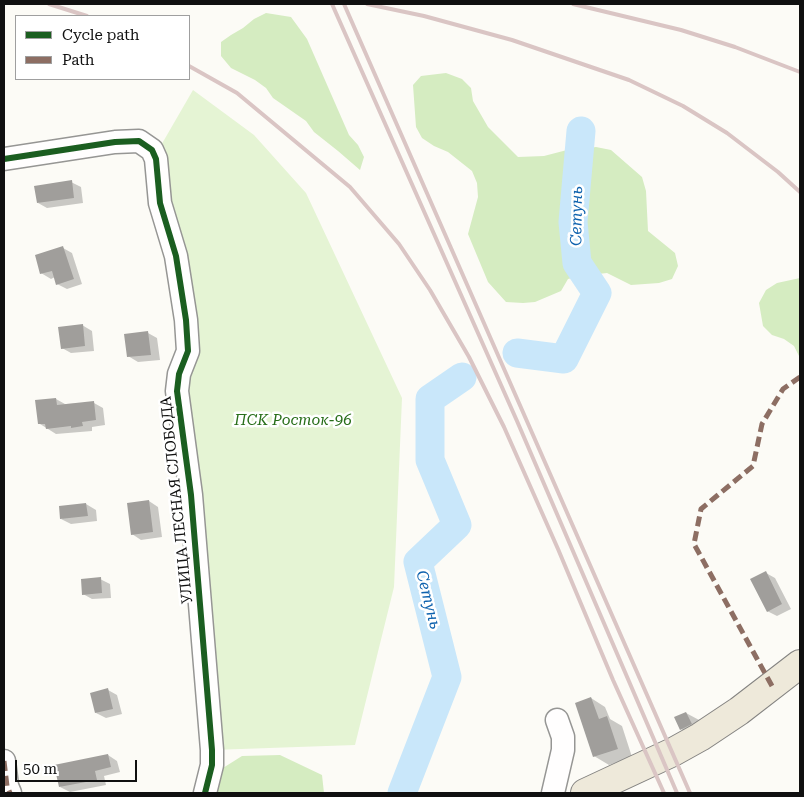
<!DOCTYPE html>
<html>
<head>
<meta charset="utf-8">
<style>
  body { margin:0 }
  #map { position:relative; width:804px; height:797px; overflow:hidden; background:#fcfbf6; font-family:"Roboto Serif",serif }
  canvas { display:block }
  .frame { position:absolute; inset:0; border:5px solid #101010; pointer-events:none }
  .legend { position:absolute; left:15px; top:15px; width:175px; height:65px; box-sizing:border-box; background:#fff; border:1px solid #9f9f9f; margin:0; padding:6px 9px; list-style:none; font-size:15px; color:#101010 }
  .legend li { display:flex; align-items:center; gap:10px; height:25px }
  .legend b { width:25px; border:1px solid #9f9f9f }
  .scale { position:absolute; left:15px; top:760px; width:122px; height:22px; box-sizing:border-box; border:2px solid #101010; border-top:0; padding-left:6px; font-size:15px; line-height:18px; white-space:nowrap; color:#101010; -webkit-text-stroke:4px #fff; paint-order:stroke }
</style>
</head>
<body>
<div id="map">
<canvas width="804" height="797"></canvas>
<div class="frame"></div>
<ul class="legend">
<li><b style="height:6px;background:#1b5e20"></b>Cycle path</li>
<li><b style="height:6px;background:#8d6e63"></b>Path</li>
</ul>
<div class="scale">50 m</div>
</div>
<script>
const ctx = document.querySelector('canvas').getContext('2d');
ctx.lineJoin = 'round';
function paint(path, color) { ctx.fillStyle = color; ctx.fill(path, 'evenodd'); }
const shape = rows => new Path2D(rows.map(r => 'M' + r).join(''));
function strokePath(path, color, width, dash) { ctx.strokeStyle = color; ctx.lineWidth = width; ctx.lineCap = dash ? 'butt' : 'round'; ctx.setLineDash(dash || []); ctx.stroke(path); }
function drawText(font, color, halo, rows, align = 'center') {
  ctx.font = font + ' "Roboto Serif",serif'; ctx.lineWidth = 5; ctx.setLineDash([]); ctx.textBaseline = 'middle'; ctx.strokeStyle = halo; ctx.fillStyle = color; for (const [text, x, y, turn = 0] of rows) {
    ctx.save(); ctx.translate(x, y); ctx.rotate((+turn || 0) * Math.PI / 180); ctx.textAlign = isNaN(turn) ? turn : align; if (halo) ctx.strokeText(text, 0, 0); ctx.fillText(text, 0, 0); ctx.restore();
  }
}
paint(shape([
  [193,90,254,135,306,193,402,398,394,587,355,745,212,750,182,404,199,331,182,243,156,154]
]), '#e5f4d4');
paint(shape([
  [266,13,291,17,307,39,349,135,358,145,364,157,360,170,338,151,314,132,306,121,273,98,266,88,255,80,231,68,221,56,221,42,231,35,243,28,254,19],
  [446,73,462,79,471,88,473,101,488,127,518,157,544,156,567,150,596,147,611,150,642,177,646,191,648,231,675,253,678,266,672,279,659,283,631,285,607,273,580,276,568,279,561,291,535,302,523,303,506,302,488,282,468,234,478,197,477,183,472,171,448,152,434,146,422,138,416,127,413,85,421,76],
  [800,278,800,358,794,346,784,339,772,335,763,326,759,303,766,290,777,283],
  [280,755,322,775,324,793,208,793,215,773,242,756]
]), '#d5ecc1');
paint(shape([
  [71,182,81,187,83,203,47,208,38,203],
  [63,248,72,253,82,284,67,289,57,284,55,277,51,279,41,273],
  [82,325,92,331,94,351,71,353,62,348],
  [148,333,157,338,160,360,138,362,128,356],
  [56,399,65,404,94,403,103,408,105,425,92,427,92,431,56,434,40,424],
  [149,501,158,507,162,537,141,540,132,534],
  [86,504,96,510,97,521,71,524,61,519],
  [766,573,775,578,791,609,777,616,767,611],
  [100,579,110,584,111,598,92,599,83,594],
  [108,690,117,695,122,714,106,718,96,713],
  [591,698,605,707,610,719,622,726,632,757,609,765,594,756],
  [686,713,701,721,696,738,681,729],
  [108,755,117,761,120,772,104,776,106,785,70,792,60,787]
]), '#0003');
strokePath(shape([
  [517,353,564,359,597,293,577,263,573,222,581,131],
  [402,793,447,677,418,562,457,525,430,460,430,399,462,377]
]), '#c9e7fa', 29);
paint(shape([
  [72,180,74,198,37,203,34,186],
  [63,246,74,279,56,285,52,271,40,274,35,255],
  [83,324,85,346,61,349,58,327],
  [148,331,151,355,127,357,124,334],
  [56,398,57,405,94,401,96,420,82,422,83,426,71,428,71,426,46,429,45,424,38,424,35,400],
  [149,500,153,532,131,535,127,503],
  [86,503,88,516,60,519,59,506],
  [766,571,782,604,767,612,750,579],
  [101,577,102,593,82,595,81,579],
  [108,688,113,709,95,713,90,693],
  [591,697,599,719,607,716,618,749,593,757,575,703],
  [686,712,692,724,680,730,674,717],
  [108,754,111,767,95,771,97,780,59,787,54,765]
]), '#a09e9b');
const minor = shape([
  [4,159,115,142,139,141,152,150,156,159,160,203,176,256,186,320,188,351,179,374,177,391,191,495,212,750,212,765,205,793],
  [4,761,7,786,10,793],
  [553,793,563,750,563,737,557,720]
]);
const major = shape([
  [585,793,673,752,700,737,739,711,800,664]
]);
strokePath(minor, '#969694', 25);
strokePath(major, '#848381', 30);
strokePath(minor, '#fffefe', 22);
strokePath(major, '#eee9da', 28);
strokePath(shape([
  [49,4,87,16],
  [332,4,517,421,677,793],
  [344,4,690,793],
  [367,4,424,16,512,40,629,80,683,106,727,133,778,172,800,192],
  [573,4,681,30,735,47,800,72],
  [189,66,237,93,350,187,399,244,430,290,469,357,504,427,558,549,613,680,664,793]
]), '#dac5c4', 4);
strokePath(shape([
  [772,686,694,544,701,509,753,466,762,424,783,389,800,377],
  [4,761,7,786,10,793]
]), '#8d6e63', 5, [10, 5]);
strokePath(shape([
  [4,159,115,142,139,141,152,150,156,159,160,203,176,256,186,320,188,351,179,374,177,391,191,495,212,750,212,765,205,793]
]), '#1b5e20', 6);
drawText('italic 15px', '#286e1a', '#fff', [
  ["ПСК Росток-96",293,421]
]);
drawText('15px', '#101010', '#fff', [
  ["УЛИЦА ЛЕСНАЯ СЛОБОДА",177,500,-96]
]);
drawText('italic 16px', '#0e62ae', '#fff', [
  ["Сетунь",577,216,-89],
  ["Сетунь",428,600,76]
]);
</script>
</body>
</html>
